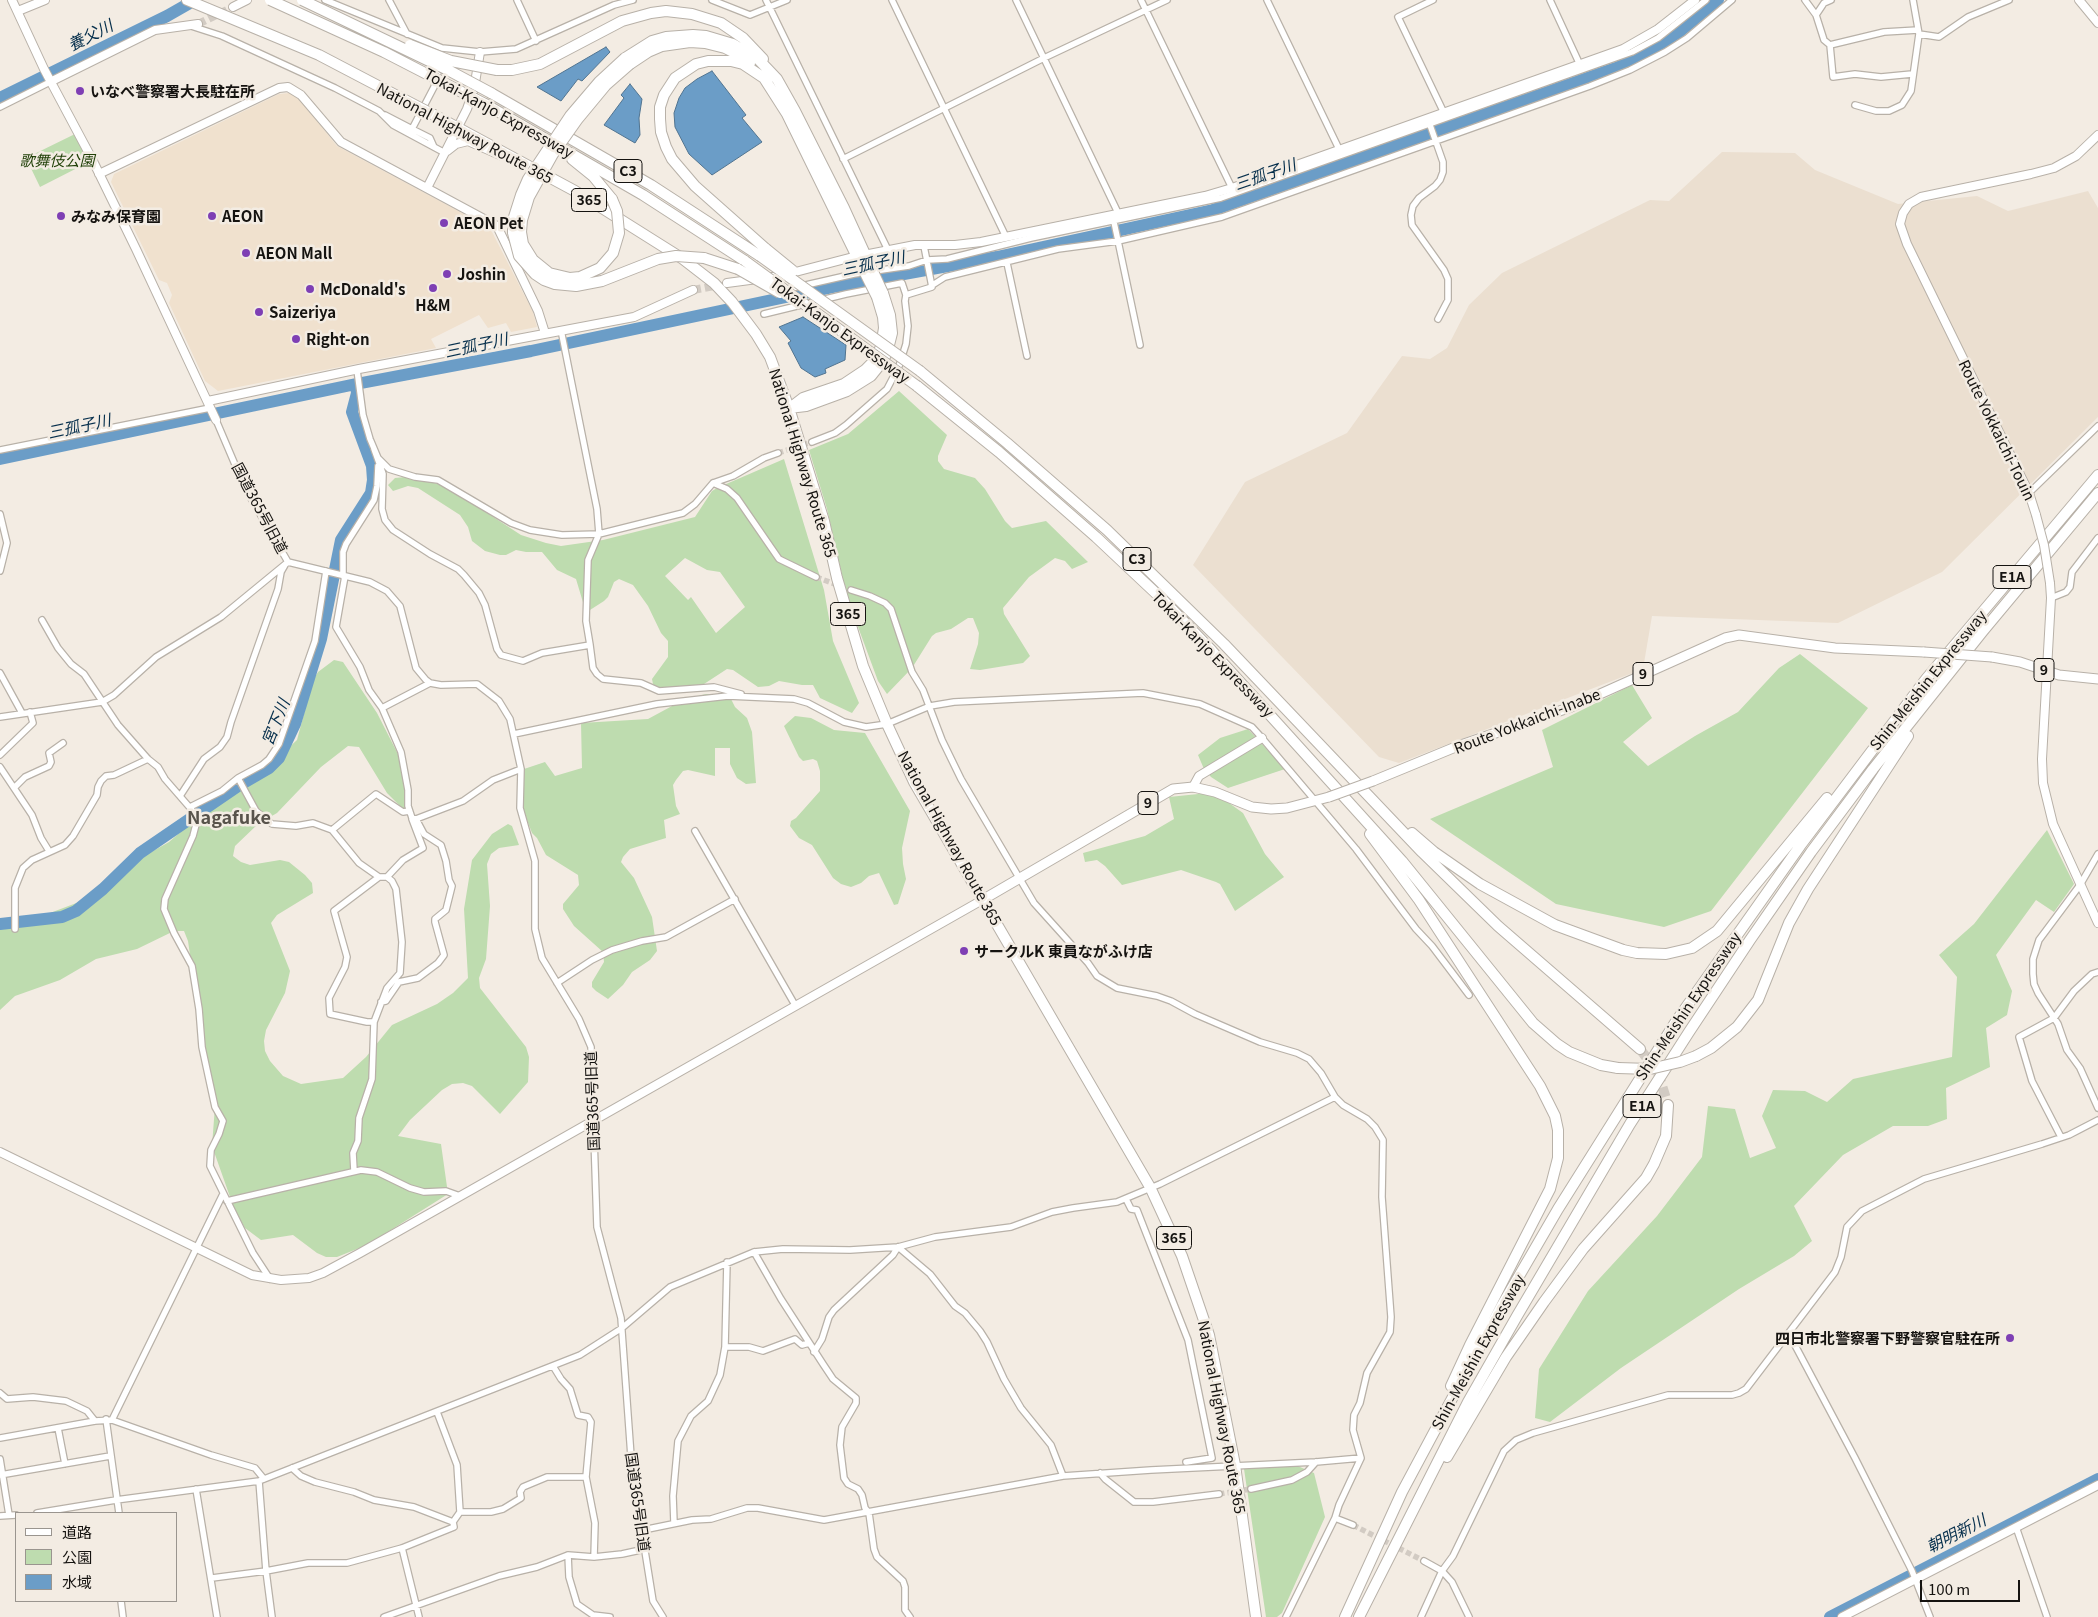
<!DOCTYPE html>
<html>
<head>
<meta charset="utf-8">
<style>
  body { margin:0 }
  #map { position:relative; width:2098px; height:1617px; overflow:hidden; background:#f3ece3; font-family:Georgia,"Noto Sans JP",serif }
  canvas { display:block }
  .legend { position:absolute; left:15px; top:1512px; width:162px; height:90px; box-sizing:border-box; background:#f3ece3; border:1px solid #9a958f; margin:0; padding:6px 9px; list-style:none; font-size:15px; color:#151310 }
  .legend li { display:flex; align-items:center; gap:10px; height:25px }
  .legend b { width:25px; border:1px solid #9a958f }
  .scale { position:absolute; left:1920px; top:1580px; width:100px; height:22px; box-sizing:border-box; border:2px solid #151310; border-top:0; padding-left:6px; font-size:15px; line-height:18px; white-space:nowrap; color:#151310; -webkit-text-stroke:4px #f3ece3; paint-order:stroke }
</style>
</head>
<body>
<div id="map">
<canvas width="2098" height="1617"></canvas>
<ul class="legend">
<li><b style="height:6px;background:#fff"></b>道路</li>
<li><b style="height:14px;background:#bedcaf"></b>公園</li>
<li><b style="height:14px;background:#6b9dc7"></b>水域</li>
</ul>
<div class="scale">100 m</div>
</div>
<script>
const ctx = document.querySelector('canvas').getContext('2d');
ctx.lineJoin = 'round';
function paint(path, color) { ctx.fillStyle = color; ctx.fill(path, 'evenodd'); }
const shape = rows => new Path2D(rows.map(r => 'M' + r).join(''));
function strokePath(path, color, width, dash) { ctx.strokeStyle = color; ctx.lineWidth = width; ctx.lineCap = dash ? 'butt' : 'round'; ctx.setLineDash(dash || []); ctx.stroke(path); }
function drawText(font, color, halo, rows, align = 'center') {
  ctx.font = font + ' Georgia,"Noto Sans JP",serif'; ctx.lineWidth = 5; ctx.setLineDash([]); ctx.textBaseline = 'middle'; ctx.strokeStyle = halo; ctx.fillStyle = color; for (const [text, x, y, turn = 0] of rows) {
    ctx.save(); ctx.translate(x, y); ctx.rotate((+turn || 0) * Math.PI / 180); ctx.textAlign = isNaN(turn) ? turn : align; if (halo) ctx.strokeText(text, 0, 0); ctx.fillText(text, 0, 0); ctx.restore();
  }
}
paint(shape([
  [289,93,296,95,337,146,490,228,533,312,537,327,511,332,506,323,488,328,479,315,431,339,436,348,218,391,205,381,169,303,172,295,167,283,159,280,111,182,114,174,279,94]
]), '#f0e1ce');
paint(shape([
  [1722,152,1795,153,1815,170,1898,204,1977,196,2008,211,2088,191,2098,208,2098,417,1942,572,1838,623,1652,616,1643,669,1399,763,1379,757,1193,565,1245,482,1347,433,1402,356,1430,359,1447,348,1469,305,1502,273,1650,200,1669,201]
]), '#ebdfd0');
paint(shape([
  [75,134,89,162,40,187,26,158],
  [899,391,947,435,938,456,938,461,944,469,975,478,985,489,1005,521,1012,528,1046,521,1088,562,1072,569,1065,561,1055,558,1029,577,1003,608,1004,614,1030,656,1023,663,980,670,970,669,978,644,979,633,973,618,968,618,951,629,936,633,932,636,912,668,887,694,878,681,847,597,827,509,809,450,848,434],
  [784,459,824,590,833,641,859,703,852,713,820,698,813,685,802,685,779,681,769,686,758,687,733,670,727,669,704,684,688,691,667,691,657,687,653,684,652,679,668,657,668,641,661,633,648,606,633,585,619,579,614,582,608,597,604,601,590,610,585,609,576,579,557,570,542,552,526,552,516,550,506,555,500,555,485,551,472,541,468,527,460,515,418,488,408,486,393,491,388,485,395,478,405,477,415,477,447,487,521,535,546,543,561,546,603,540,695,517,712,491,717,488],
  [685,558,707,570,720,572,745,607,716,633,691,597,688,600,665,576],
  [1800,654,1868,708,1711,911,1664,927,1556,904,1430,819,1553,767,1542,730,1632,685,1652,718,1623,742,1648,766,1695,736,1738,712,1779,668],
  [334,660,343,662,377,713,400,758,408,802,405,811,387,793,359,747,348,746,321,767,277,813,258,824,235,846,233,856,241,862,250,865,280,860,289,862,305,875,312,883,313,893,277,915,271,923,290,971,285,993,266,1030,264,1041,265,1051,270,1061,283,1076,301,1084,343,1078,366,1057,392,1025,437,1004,453,993,468,978,464,909,472,860,492,834,508,824,512,826,519,845,499,848,491,854,487,864,490,906,486,959,479,978,480,988,526,1047,529,1057,528,1082,500,1114,472,1086,463,1083,452,1084,442,1090,410,1120,398,1136,441,1144,448,1194,367,1245,337,1257,326,1257,317,1253,293,1235,261,1240,245,1228,235,1211,212,1146,215,1106,209,1087,188,941,184,931,174,931,137,949,96,959,60,980,15,996,0,1010,0,923,50,913,79,902,102,890,130,864,169,842,222,796,250,784,297,740,313,680,318,672],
  [706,694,716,694,731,699,735,707,747,718,752,732,756,783,746,784,737,778,730,764,730,748,715,748,715,776,688,770,683,771,676,780,673,785,676,806,680,814,664,820,666,838,630,849,623,857,621,862,634,878,652,917,657,951,650,960,632,972,623,985,608,999,596,991,592,987,592,982,604,962,603,952,574,926,563,909,563,904,579,885,578,875,546,855,537,838,532,833,520,802,521,770,545,762,555,776,582,768,581,723,648,719,685,699],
  [795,716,811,718,834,730,865,733,910,811,902,848,903,864,906,879,898,904,894,905,879,873,869,876,861,883,851,887,841,884,833,878,812,845,799,838,790,826,791,821,796,818,820,791,820,771,817,761,813,759,803,761,799,757,784,726],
  [1248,729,1285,769,1228,788,1211,777,1204,769,1198,755,1220,738],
  [1208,793,1222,798,1243,813,1265,854,1284,877,1235,911,1220,884,1216,882,1181,870,1122,885,1105,866,1097,860,1085,862,1083,853,1145,836,1174,819,1169,797],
  [2047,830,2074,884,2054,912,2036,900,1996,955,2012,991,2007,1015,1986,1028,1990,1067,1946,1088,1947,1119,1928,1126,1893,1126,1843,1155,1794,1206,1812,1241,1794,1256,1739,1289,1621,1368,1550,1422,1535,1418,1539,1369,1588,1291,1657,1216,1702,1157,1708,1106,1735,1109,1750,1158,1776,1148,1762,1116,1773,1090,1805,1091,1827,1102,1853,1079,1952,1057,1957,977,1939,955,1974,924],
  [1293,1464,1314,1473,1325,1517,1282,1613,1277,1617,1266,1617,1244,1469]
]), '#bedcaf');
const water = shape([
  [606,47,610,52,582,81,578,79,561,101,537,87,606,47],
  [712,71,746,115,742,118,762,142,712,175,689,154,675,127,674,113,679,98,685,88,697,79,712,71],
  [630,84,642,99,639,118,640,135,635,143,604,125,624,98,621,95,630,84],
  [803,317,846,345,845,360,825,369,826,373,815,377,801,368,788,343,791,341,779,327,803,317]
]);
paint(water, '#6b9dc7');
strokePath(water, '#517490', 1);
strokePath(shape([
  [0,98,167,16,195,0],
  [0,459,356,384,531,351,838,286,997,257,1213,210,1616,68,1666,43,1718,0],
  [0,924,62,917,76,911,103,889,140,853,238,786,269,768,279,758,295,724,321,639,341,540,371,493,373,480,372,466,352,412,357,393,356,384],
  [1830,1617,2098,1479]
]), '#6b9dc7', 12);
strokePath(shape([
  [778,453,812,442],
  [816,577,851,590],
  [1219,1494,1251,1489],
  [1353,1525,1424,1561]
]), '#d2cbc3', 5.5, [5.5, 3]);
strokePath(shape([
  [198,24,233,7],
  [693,290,720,285]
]), '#d2cbc3', 8, [8, 4]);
strokePath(shape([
  [1640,1049,1658,1073,1668,1105]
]), '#d2cbc3', 10, [10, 5]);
const street = shape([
  [325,0,442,48,480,52,516,49,614,5,633,0],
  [389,0,407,34],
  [517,0,536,41],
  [712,0,750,15,787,0],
  [766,0,888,250,894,268],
  [892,0,1006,237],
  [1016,0,1120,217],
  [1141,0,1232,188],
  [1267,0,1339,149],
  [1433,0,1398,17,1445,115],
  [1550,0,1581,67],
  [1805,0,1816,15,1824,3,1831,0],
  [1913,0,1919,34,1939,37,1968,17,2009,0],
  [1816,15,1824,40,1830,45,1833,77,1855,74,1881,77,1912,74],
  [191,26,222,36,335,88,379,111,393,125,445,153],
  [1830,45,1884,32,1918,30],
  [1855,105,1876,111,1889,111,1902,105,1911,91,1919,34],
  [0,107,52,81],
  [385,115,412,129,434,87,440,65],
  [1430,125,1443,162,1443,172,1440,180,1435,186,1419,198,1413,206,1411,215,1412,225,1444,270,1448,279,1448,300,1438,319],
  [412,129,430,138,434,147],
  [843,159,1044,58,1167,0],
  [1114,222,1140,345],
  [1007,263,1027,356],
  [931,286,945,277,1058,249,1118,241,1222,217,1436,141,1590,86,1630,70,1665,52,1687,38,1732,0],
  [784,290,854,274,909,266,927,260,947,259,1031,238,1221,198,1632,52,1658,38,1706,0],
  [764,314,846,294,902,283,906,295],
  [561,330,597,509,599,534,683,513,695,504,713,483,733,476,764,458,778,453],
  [357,370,363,415,370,439,378,458,389,469,415,477,438,480,511,523,530,530,562,535,599,534,588,560,586,621,590,645],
  [216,420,245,488,288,562,370,582,387,591,400,606,416,668,426,680,430,683,441,685,477,684,499,701,510,719,521,769,520,808,535,861,535,929,542,958,579,1019,591,1047,597,1227,621,1318,632,1470,653,1601,663,1617],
  [812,442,835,433,846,425,887,389,899,366,906,344,908,326,905,301,906,295,932,287,924,246],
  [374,449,383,474,382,509,385,520,393,530,430,554,458,569,464,575,479,593,485,605,497,649,501,655,523,661,542,653,590,645,593,668,597,674,603,679,641,683,659,691,714,687,741,694],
  [0,450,210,408],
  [713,483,727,489,737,498,779,559,816,577],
  [2029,493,2098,426],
  [0,514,7,543,0,571],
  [343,576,343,552,346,544,374,500,377,486,378,466],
  [345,576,336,627,360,667,369,690,382,708],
  [851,590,870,596,885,603,891,609,912,672,923,690,942,740,961,779,1034,903,1088,963,1097,976,1117,988,1157,996,1171,1001,1195,1014,1260,1042,1297,1053,1309,1059,1321,1073,1335,1097,1343,1105,1367,1119,1375,1127,1383,1140,1382,1197,1391,1317,1390,1332,1367,1373,1360,1403,1354,1415,1353,1430,1361,1458,1339,1505,1335,1518,1286,1617],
  [2051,598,2066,592,2070,587,2072,572,2098,538],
  [42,620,58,648,71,664,84,674,118,725,148,759,158,767,165,779,198,817,193,836,165,899,164,909,174,933,192,966,199,1009,202,1047,215,1107,223,1121,219,1134,211,1150,210,1166,253,1253,270,1279],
  [0,673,22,713],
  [0,717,102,702,114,695,156,657,221,617,288,562],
  [514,734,657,704,728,696,794,699,808,703,844,722,866,727,887,724,930,706,954,702,1143,693,1200,704,1252,727,1262,738,1356,849,1416,929,1432,946,1469,995],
  [0,755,33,723,30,712],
  [0,767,32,815,41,838,49,851],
  [238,778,256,811,272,824,296,826,313,823,332,830],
  [14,788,25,777,49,766,51,762,49,753,63,743],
  [180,796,204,759,220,747,227,737,231,722,278,589,281,572,285,565],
  [190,807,222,791,238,778,262,765,269,759,279,744,315,641,326,571],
  [416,819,463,801,493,780,521,769],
  [695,831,795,1005],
  [2098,854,2080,885,2039,940,2033,959,2033,974,2034,984,2038,993,2058,1024,2067,1050,2080,1068,2098,1108],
  [379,877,387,877,392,881,396,889,402,942,400,973,387,988,374,1022,367,1022,330,1014,329,998,345,967,347,957,334,911,379,877],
  [379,877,359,863,332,830,376,794,403,812,409,811],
  [387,877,403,860,423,848,412,819],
  [15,929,15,888,23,868,32,860,65,845,73,836,97,795,98,787,101,781,106,776,114,775,148,759],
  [557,983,592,960,612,950,642,941,666,937,735,899],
  [381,1002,386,1001,399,982,418,978,438,963,444,955,435,922,435,919,446,910,452,886,449,880,446,861,441,845,424,834,416,819,412,818,408,806,408,790,401,752,382,708,430,683],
  [2061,1137,2032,1081,2019,1037,2054,1018,2074,991,2092,974,2098,972],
  [354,1171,353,1153,358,1141,359,1118,372,1079,374,1022],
  [1126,1199,1131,1209,1137,1210,1188,1340,1212,1458,1186,1462],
  [227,1201,361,1170,377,1172,410,1188,424,1192,446,1191,460,1196],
  [898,1247,930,1274,955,1306,965,1313,980,1331,987,1342,1004,1379,1021,1408,1051,1445,1063,1476],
  [754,1252,781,1299,823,1364,833,1379,856,1398,856,1403,842,1427,840,1445,844,1478,848,1484,858,1489,862,1495,865,1508,869,1513,874,1549,877,1557,903,1581,905,1587,905,1610,910,1617],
  [1789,1334,1855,1458,1912,1571,1930,1617],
  [725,1347,749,1347,763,1351,795,1339,802,1345,809,1343],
  [814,1352,822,1339,829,1317,834,1310,893,1255,898,1247],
  [0,1393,7,1399,33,1397,66,1401,87,1411,95,1421],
  [106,1419,119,1513],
  [112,1420,223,1194],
  [58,1428,65,1464],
  [0,1438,95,1421,112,1420,211,1455,255,1468,264,1479],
  [0,1459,9,1515],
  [292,1468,301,1476,315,1482,354,1492,374,1500,414,1507,453,1522],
  [1100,1473,1105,1479,1134,1502,1153,1502,1219,1494],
  [0,1475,110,1456],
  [586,1477,595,1523,594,1557],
  [259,1481,266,1571,308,1563,347,1563,402,1548,454,1527,453,1522,460,1512,457,1465,437,1412],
  [196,1489,217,1617],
  [1251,1489,1292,1480,1307,1472,1316,1462],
  [460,1512,491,1512,503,1509,521,1498,520,1492,523,1487,547,1477,586,1477,591,1422,588,1417,578,1415,570,1389,561,1379,553,1366],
  [37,1513,116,1500,259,1481,580,1355,622,1328,670,1287,754,1252,783,1249,850,1250,898,1247,935,1237,1011,1227,1052,1212,1073,1208,1117,1202,1160,1184,1335,1097],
  [0,1516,16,1515],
  [1335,1518,1353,1525],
  [674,1523,673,1496,678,1441,691,1416,708,1401,720,1375,725,1347,727,1262],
  [2016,1527,2047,1617],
  [643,1530,692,1520,711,1519,747,1508,758,1508,824,1520,1063,1476,1151,1470,1316,1462,1361,1458],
  [402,1548,419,1617],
  [568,1555,569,1577,577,1604,593,1615,610,1617],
  [1424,1561,1442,1571,1452,1582,1469,1617],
  [212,1578,266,1571,272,1617],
  [121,1601,123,1617],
  [384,1617,499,1576,537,1567,568,1555,594,1557,622,1554,645,1549],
  [1421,1617,1442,1571,1453,1556,1504,1451,1516,1440,1533,1433,1668,1395,1732,1395,1739,1393,1746,1389,1835,1272,1841,1257,1847,1227,1862,1211,1924,1179,2042,1144,2069,1135,2098,1120]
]);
const secondary = shape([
  [12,0,44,69,92,159,136,249,216,420],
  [2079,0,2098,23],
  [233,7,247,0],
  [18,11,45,0],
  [52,81,155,30,198,24],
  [447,151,456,144,468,141,502,156],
  [99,174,279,88,288,87,301,95,341,142,497,226,538,311,545,333],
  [427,188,467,109,474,89,480,52],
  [869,254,915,245,955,245,981,242,1205,196,1232,188,1623,49,1658,29,1695,0],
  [727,283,780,276,853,257],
  [208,401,359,369,634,317,693,290],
  [2036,515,2029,493,1907,244,1900,224,1903,213,1909,204,1921,197,2031,174,2054,168,2076,156,2098,135],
  [2050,583,2051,598,2042,759,2043,783,2053,824,2098,923],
  [1193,787,1199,776,1262,738],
  [0,1152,252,1275,281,1280,309,1278,323,1273,360,1253,984,899],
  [1842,1617,2098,1485]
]);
const primary = shape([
  [1992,657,2020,662,2059,675,2098,679],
  [1373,781,1458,746,1571,707,1725,638,1739,635,1835,648,1924,652],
  [984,899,1173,789,1193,787,1215,792,1252,807,1271,809,1287,808,1329,797]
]);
const highway = shape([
  [187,0,319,55,403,99],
  [625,58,652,41,666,37,693,35,706,36,733,44,758,59,777,79,795,111,844,208,870,265],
  [630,64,648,52,662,46,690,42,705,43,725,48,735,53,750,63],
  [497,70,512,70,540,64,622,21,651,13,666,11,692,14,721,23,743,38,763,59],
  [491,93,651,185,760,256],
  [485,104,643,195,745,261],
  [434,115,575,191,683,259,714,283,732,302,756,334,770,357,789,408,824,521,837,578,863,666,887,724,914,782,1150,1187,1182,1256,1209,1335,1235,1465,1256,1617],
  [572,159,593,176,612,199],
  [766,249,695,186,672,159,666,147,661,132,660,119,660,107,664,95,675,78,696,64,708,61,731,61,743,64,764,78,787,114,862,267],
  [704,258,738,269],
  [920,371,1007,443,1107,530,1224,644,1422,852,1498,926,1640,1049],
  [917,386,999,452,1096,537,1162,599,1212,651,1402,861,1533,1023,1557,1044,1569,1052,1601,1065,1618,1068],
  [789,408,806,406,847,391,871,376,879,366,887,353,892,333,890,315,883,293],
  [790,408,803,398,844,384,865,370,874,361,881,347,884,328,883,317,877,297],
  [1412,833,1434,852,1480,884,1555,925,1623,950,1637,953,1666,954,1692,948,1717,931,1827,798],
  [1370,834,1419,900,1540,1086,1555,1116,1558,1130,1558,1158,1550,1189,1470,1345,1451,1386],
  [1696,1056,1711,1048,1737,1027,1758,1000,1789,923,1808,889,1908,736],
  [1447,1457,1506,1357,1544,1302,1583,1249,1646,1178,1654,1164,1666,1136,1668,1105],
  [1345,1617,1402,1492,1501,1307,1558,1209,1675,1023,1800,846,1926,679,2098,475],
  [1359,1617,1468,1402,1517,1316,1630,1124,1689,1032,1750,940,1811,852,1873,769,1983,631,2098,493]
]);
strokePath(street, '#b8b1a8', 8);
strokePath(secondary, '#b8b1a8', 10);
strokePath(primary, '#b8b1a8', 11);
strokePath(highway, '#b8b1a8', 12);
strokePath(street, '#fff', 5.5);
strokePath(secondary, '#fff', 8);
strokePath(primary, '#fff', 9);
strokePath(highway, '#fff', 10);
const secondaryBridge = shape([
  [2036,515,2044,545,2050,583]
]);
const primaryBridge = shape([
  [1924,652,1992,657],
  [1329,797,1373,781]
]);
const highwayBridge = shape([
  [270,0,384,52,485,104],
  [302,0,448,70,491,93],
  [410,45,451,61,497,70],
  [625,58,599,82,570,116,528,179,521,195,513,220,513,233,519,256,535,274,544,280,555,284,576,286,602,281,658,259,676,256,704,258],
  [403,99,434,115],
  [612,199,617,211,619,233,613,253,600,268,580,277,570,278,549,273,533,260,523,244,521,232,522,220,529,197,553,154,577,120,606,85,630,64],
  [766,249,793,271],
  [760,256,920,371],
  [745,261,917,386],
  [870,265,883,293],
  [862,267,877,297],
  [738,269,780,293],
  [1618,1068,1650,1069,1680,1062,1696,1056]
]);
strokePath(secondaryBridge, '#b8b1a8', 10, []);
strokePath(primaryBridge, '#b8b1a8', 11, []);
strokePath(highwayBridge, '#b8b1a8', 12, []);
strokePath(secondaryBridge, '#fff', 8);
strokePath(primaryBridge, '#fff', 9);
strokePath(highwayBridge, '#fff', 10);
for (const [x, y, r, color] of [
  [80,91,5,"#7e3fb4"],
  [61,216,5,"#7e3fb4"],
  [212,216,5,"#7e3fb4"],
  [444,223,5,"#7e3fb4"],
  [246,253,5,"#7e3fb4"],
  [447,274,5,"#7e3fb4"],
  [433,288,5,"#7e3fb4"],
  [310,289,5,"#7e3fb4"],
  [259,312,5,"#7e3fb4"],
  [296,339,5,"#7e3fb4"],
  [964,951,5,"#7e3fb4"],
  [2010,1338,5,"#7e3fb4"]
]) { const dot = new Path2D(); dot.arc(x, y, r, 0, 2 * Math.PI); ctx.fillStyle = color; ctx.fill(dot); strokePath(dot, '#f3ece3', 2); }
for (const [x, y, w] of [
  [628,171,28],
  [589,200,35],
  [1137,559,28],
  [2012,577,38],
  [848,614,35],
  [2044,670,20],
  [1643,674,20],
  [1148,803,20],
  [1642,1106,38],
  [1174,1238,35]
]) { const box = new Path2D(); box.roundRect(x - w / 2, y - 11.5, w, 23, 4); ctx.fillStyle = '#f3ece3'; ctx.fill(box); strokePath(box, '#151310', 1); }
drawText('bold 14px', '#151310', null, [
  ["C3",628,171],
  ["365",589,200],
  ["C3",1137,559],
  ["E1A",2012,577],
  ["365",848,614],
  ["9",2044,670],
  ["9",1643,674],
  ["9",1148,803],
  ["E1A",1642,1106],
  ["365",1174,1238]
]);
drawText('bold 15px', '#151310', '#f3ece3', [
  ["いなべ警察署大長駐在所",90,91],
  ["みなみ保育園",71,216],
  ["AEON",222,216],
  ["AEON Pet",454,223],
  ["AEON Mall",256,253],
  ["Joshin",457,274],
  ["McDonald's",320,289],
  ["H&M",433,305,"center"],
  ["Saizeriya",269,312],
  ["Right-on",306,339],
  ["サークルK 東員ながふけ店",974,951],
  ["四日市北警察署下野警察官駐在所",2000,1338,"right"]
], 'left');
drawText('15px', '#151310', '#f3ece3', [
  ["Tokai-Kanjo Expressway",499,113,29],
  ["National Highway Route 365",465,133,28],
  ["Tokai-Kanjo Expressway",840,330,36],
  ["Route Yokkaichi-Touin",1997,430,64],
  ["National Highway Route 365",803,463,73],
  ["国道365号旧道",260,508,62],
  ["Tokai-Kanjo Expressway",1213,654,46],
  ["Shin-Meishin Expressway",1928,680,-51],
  ["Route Yokkaichi-Inabe",1527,721,-21],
  ["National Highway Route 365",950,838,61],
  ["Shin-Meishin Expressway",1688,1006,-56],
  ["国道365号旧道",592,1101,-92],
  ["Shin-Meishin Expressway",1478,1352,-61],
  ["National Highway Route 365",1222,1417,79],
  ["国道365号旧道",638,1502,82]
]);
drawText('italic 15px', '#204008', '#f3ece3', [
  ["歌舞伎公園",57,160]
]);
drawText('italic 16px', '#062f4c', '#f3ece3', [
  ["養父川",90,35,-27],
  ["三孤子川",1265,174,-19],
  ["三孤子川",873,263,-12],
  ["三孤子川",476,345,-12],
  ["三孤子川",79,426,-12],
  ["宮下川",275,722,-68],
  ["朝明新川",1956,1533,-27]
]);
drawText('bold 18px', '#58534b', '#f3ece3', [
  ["Nagafuke",229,817]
]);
</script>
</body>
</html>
